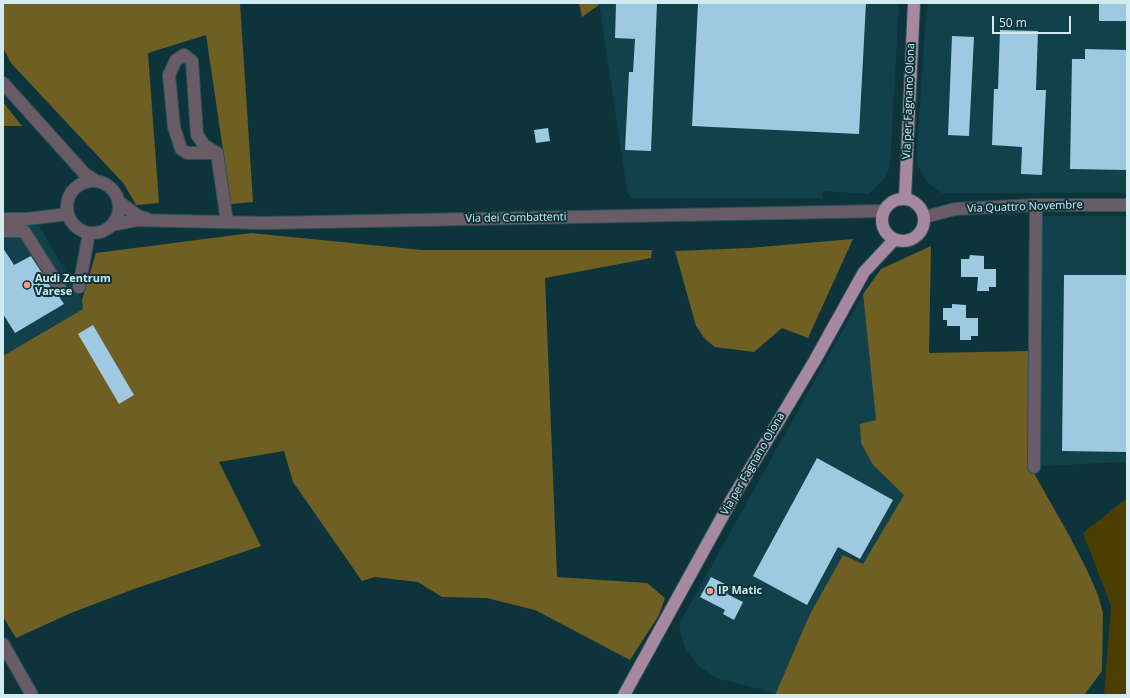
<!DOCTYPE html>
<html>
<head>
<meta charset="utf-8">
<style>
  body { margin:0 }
  #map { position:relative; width:1130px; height:698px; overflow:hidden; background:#0d343b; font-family:"Open Sans",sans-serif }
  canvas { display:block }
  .frame { position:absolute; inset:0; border:4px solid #d2ebf1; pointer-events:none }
  .scale { position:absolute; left:992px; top:16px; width:79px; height:18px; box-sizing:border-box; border:2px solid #d2ebf1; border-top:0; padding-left:5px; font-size:12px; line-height:14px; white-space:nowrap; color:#d2ebf1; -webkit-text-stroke:3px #0d343b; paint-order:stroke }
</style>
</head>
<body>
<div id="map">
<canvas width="1130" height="698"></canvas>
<div class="frame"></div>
<div class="scale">50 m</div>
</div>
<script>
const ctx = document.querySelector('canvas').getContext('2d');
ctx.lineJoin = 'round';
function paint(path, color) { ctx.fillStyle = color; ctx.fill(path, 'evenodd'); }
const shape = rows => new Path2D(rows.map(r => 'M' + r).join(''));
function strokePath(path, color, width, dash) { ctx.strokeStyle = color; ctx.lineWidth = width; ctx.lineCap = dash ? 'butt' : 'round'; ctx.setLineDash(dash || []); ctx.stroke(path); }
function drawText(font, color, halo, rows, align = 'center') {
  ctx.font = font + ' "Open Sans",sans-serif'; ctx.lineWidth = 4; ctx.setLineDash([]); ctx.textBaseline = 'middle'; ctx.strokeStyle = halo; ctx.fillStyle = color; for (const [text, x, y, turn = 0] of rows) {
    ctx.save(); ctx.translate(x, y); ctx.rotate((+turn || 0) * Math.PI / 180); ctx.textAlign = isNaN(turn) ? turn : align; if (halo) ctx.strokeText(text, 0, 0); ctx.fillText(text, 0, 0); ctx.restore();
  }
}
paint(shape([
  [599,3,899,3,890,167,884,179,869,194,823,191,822,198,631,198,627,190],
  [927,3,1127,3,1127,193,942,193,927,182,916,162],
  [1039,216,1127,216,1127,462,1041,466],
  [34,217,82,300,83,309,3,356,3,219],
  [863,294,876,420,873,465,904,495,863,564,843,555,810,614,776,693,716,678,697,665,684,645,679,624]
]), '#11414a');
paint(shape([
  [1127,498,1127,695,1104,695,1111,606,1083,533]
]), '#4c3d00');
paint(shape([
  [3,3,240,3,253,202,231,204,206,35,148,53,159,203,136,205,124,184,11,63,3,48],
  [579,3,599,3,599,5,582,17],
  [3,102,22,126,3,126],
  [251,233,422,250,652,250,651,258,545,278,557,577,647,583,665,598,659,615,630,660,535,610,487,598,442,597,418,582,375,577,362,581,293,482,284,451,219,462,261,546,134,589,71,613,16,638,3,617,3,356,83,309,82,300,96,253],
  [853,239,808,338,782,328,754,352,715,347,705,339,696,326,675,251,749,248],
  [931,246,929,353,1031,351,1031,468,1070,537,1087,570,1098,595,1103,613,1102,671,1084,695,775,695,810,614,843,555,863,564,904,495,873,465,861,443,860,424,876,420,863,294,881,269]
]), '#705f23');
paint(shape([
  [616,3,657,3,651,151,625,150,629,72,633,72,635,39,615,38],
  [698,3,866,3,859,134,692,126],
  [1099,3,1127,3,1127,21,1099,21],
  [1000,30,1038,31,1036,90,1046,90,1042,175,1021,174,1022,147,992,145,994,89,998,89],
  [952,36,974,37,969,136,948,135],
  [1085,49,1127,50,1127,170,1070,169,1072,59,1085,59],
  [548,128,550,141,536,143,534,130],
  [3,248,14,265,31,256,54,292,58,295,64,304,15,333,3,314],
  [970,255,984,256,984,269,996,269,996,287,989,287,989,291,977,291,978,277,961,277,961,259,969,259],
  [1064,275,1127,275,1127,452,1062,451],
  [952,304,966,305,966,318,978,318,978,336,971,336,971,340,960,340,960,326,947,326,947,320,943,320,943,308,952,308],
  [93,325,134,395,119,404,78,334],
  [817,458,893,500,860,559,838,547,807,605,753,576],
  [711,577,731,587,727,594,743,602,734,620,723,614,725,610,700,597]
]), '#9fc9e1');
const minor = shape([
  [184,55,192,61,197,135,204,145,217,153,187,153,181,149,174,127,169,75,176,60,184,55],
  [3,83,84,173,96,181],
  [217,153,227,222],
  '67 207a26 26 0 1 1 52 0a26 26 0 1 1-52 0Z',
  [119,202,138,216,147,219],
  [925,217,955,209,1036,205,1127,205],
  [3,219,27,219,68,214],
  [112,225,137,220,264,223,883,211],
  [3,231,24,231,60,288],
  [79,287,89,233],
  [1034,467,1036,205],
  [3,644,32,695]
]);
const major = shape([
  [905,198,914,3],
  '882 220a21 21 0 1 1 42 0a21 21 0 1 1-42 0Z',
  [624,695,732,499,815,360,864,272,894,240]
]);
strokePath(minor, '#2d5158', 14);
strokePath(major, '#2d5158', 14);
strokePath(minor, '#6a5c67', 12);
strokePath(major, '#a689a0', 12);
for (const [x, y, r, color] of [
  [27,285,4,"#f49e8a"],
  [710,591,4,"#f49e8a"]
]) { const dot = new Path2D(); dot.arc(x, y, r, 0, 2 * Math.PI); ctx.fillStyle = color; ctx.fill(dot); strokePath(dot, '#0d343b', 1.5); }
drawText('11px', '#d2ebf1', '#0d343b', [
  ["Via per Fagnano Olona",909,101,-88],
  ["Via Quattro Novembre",1025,207,-2],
  ["Via dei Combattenti",516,218,-1],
  ["Via per Fagnano Olona",753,464,-60]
]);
drawText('bold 11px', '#d2ebf1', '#0d343b', [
  ["Audi Zentrum",35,279],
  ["Varese",35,292],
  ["IP Matic",718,591]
], 'left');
</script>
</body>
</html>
